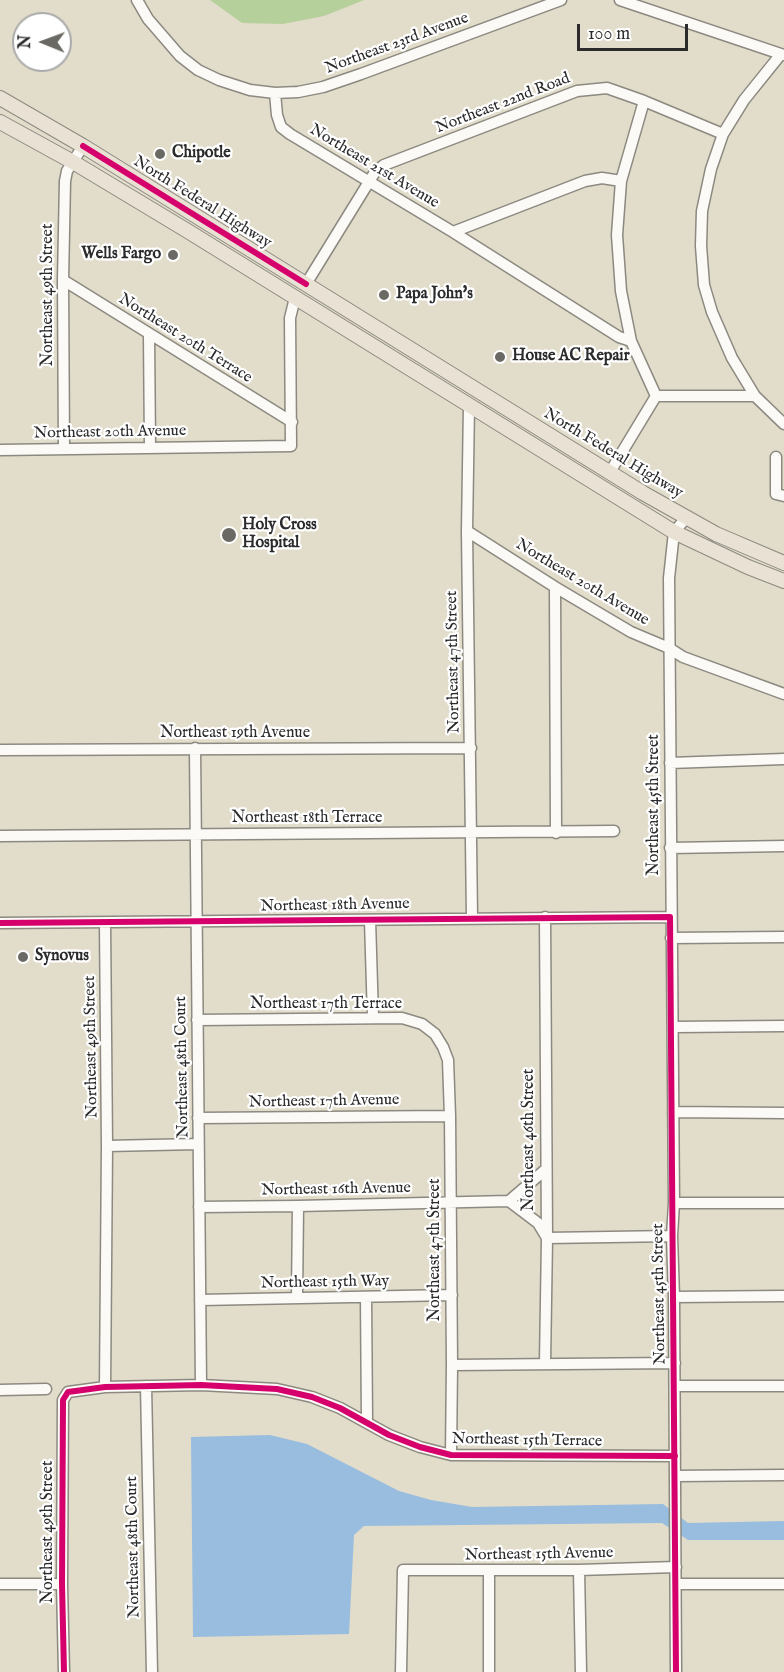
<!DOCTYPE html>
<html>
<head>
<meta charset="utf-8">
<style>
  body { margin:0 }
  #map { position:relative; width:784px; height:1672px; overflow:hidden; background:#e2dcca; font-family:"IM FELL English",serif }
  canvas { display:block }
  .north { position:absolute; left:12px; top:12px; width:60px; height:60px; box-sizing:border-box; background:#fff; border:2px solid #aaa; border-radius:50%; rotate:271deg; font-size:16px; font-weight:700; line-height:24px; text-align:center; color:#2b2b2b }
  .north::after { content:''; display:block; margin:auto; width:21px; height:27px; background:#6b6963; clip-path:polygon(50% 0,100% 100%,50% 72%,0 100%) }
  .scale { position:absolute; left:577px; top:24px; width:111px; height:27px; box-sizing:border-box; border:3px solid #2b2b2b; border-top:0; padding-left:8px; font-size:18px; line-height:21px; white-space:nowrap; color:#2b2b2b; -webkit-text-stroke:4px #fff; paint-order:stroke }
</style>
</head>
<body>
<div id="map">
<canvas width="784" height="1672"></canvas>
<div class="north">N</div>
<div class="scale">100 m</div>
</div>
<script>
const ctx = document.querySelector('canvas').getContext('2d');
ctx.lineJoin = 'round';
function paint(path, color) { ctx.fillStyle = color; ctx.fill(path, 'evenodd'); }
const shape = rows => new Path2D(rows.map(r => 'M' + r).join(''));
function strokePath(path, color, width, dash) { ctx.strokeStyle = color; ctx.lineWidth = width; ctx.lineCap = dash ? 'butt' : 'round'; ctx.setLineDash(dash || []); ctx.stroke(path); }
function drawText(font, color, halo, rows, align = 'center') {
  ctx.font = font + ' "IM FELL English",serif'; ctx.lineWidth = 4.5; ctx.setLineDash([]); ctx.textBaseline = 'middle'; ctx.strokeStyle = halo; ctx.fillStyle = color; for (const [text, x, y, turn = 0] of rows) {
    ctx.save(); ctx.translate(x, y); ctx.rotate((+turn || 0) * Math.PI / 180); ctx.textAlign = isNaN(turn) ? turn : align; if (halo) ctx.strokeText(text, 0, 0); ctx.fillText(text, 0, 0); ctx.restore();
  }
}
paint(shape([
  [210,0,364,0,324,16,283,24,242,23]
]), '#b6d09c');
paint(shape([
  [270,1435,307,1444,399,1491,431,1500,472,1507,663,1504,688,1523,784,1521,784,1540,688,1540,662,1523,364,1526,354,1535,349,1634,193,1637,191,1437]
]), '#98bddf');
const minor = shape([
  [137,0,148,19,180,56,198,70,219,80,250,90,275,93,277,115,281,127,290,134,453,232,619,337,631,341],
  [620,0,784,55],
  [275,93,298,92,323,87,361,74,561,0],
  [644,101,621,181,617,235,621,291,631,341,656,396],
  [453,232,585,181,602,178,621,181],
  [63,280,292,422],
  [306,284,375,172,384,165,577,91,607,88,644,101,723,134],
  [149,335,150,447],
  [656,396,755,396,784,424],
  [755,396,732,358,712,312,704,285,701,246,702,211,711,169,723,134,744,100,781,54],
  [469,405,467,531,472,918],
  [64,449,63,280,65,181,67,171,83,146],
  [0,450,291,446,290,318,295,298],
  [776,457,776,494,784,496],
  [610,472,656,396],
  [467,531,555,587,631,632,669,648,683,657,784,694],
  [555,587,556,833],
  [195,748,201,1385],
  [0,750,471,748],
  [670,763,784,759],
  [0,836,614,831],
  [670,848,784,846],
  [545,917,547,1238,545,1363],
  [370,920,373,1018],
  [0,923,670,917],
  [671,938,784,937],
  [197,1020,402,1018,422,1024,435,1034,443,1047,448,1060,450,1116,452,1365,451,1455],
  [673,1027,784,1026],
  [673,1112,784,1113],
  [198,1118,450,1116],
  [107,1146,198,1144],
  [509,1201,545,1170],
  [674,1203,784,1203],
  [199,1207,298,1206,509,1201,538,1223,547,1238,672,1236],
  [366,1297,367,1422],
  [674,1297,784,1296],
  [297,1298,298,1206],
  [200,1300,452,1295],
  [452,1365,675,1363],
  [146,1386,152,1672],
  [675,1386,784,1386],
  [105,1387,107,1146,105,923],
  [0,1390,46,1389],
  [675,1476,784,1475],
  [579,1570,581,1672],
  [489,1571,489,1672],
  [0,1584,62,1584],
  [676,1584,784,1584],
  [64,1672,62,1584,63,1400,68,1392,105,1387,201,1385,277,1389,312,1397,340,1408,389,1435,420,1447,451,1455,675,1456],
  [401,1672,403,1570,579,1570,676,1567],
  [676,1672,674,1297,672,1236,674,1203,669,578,674,532,686,518]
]);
const major = shape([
  [0,98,83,146,643,493,716,534,784,563],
  [0,122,73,162,186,230,674,532,748,567,784,581]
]);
strokePath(minor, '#8c8980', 13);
strokePath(major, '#8c8980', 16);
strokePath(minor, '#fbfaf7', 10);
strokePath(major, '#e9e1d4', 14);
strokePath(shape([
  [83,146,306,284],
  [0,923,670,917,676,1672],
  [64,1672,62,1584,63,1400,68,1392,105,1387,201,1385,277,1389,312,1397,340,1408,389,1435,420,1447,451,1455,675,1456]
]), '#d6006c', 6);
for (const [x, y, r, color] of [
  [160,154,6,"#6b6963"],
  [173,255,6,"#6b6963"],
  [384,295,6,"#6b6963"],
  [500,357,6,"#6b6963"],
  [229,535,8,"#6b6963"],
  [23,957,6,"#6b6963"]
]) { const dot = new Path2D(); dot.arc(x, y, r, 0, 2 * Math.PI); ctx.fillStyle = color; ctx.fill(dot); strokePath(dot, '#fff', 2); }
drawText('16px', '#2b2b2b', '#fff', [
  ["Northeast 23rd Avenue",397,44,-20],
  ["Northeast 22nd Road",503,104,-21],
  ["Northeast 21st Avenue",374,167,31],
  ["North Federal Highway",202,203,32],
  ["Northeast 49th Street",49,295,-90],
  ["Northeast 20th Terrace",185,339,32],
  ["Northeast 20th Avenue",110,433,-1],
  ["North Federal Highway",613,454,31],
  ["Northeast 20th Avenue",582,583,31],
  ["Northeast 47th Street",454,662,-91],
  ["Northeast 19th Avenue",235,734],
  ["Northeast 45th Street",655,805,-90],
  ["Northeast 18th Terrace",307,819],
  ["Northeast 18th Avenue",335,906,-1],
  ["Northeast 17th Terrace",326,1005],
  ["Northeast 49th Street",92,1047,-91],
  ["Northeast 48th Court",183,1067,-91],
  ["Northeast 17th Avenue",324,1102,-1],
  ["Northeast 46th Street",530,1140,-90],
  ["Northeast 16th Avenue",336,1190,-1],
  ["Northeast 47th Street",436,1250,-90],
  ["Northeast 15th Way",325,1283,-1],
  ["Northeast 45th Street",660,1294,-91],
  ["Northeast 15th Terrace",527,1441,1],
  ["Northeast 49th Street",49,1532,-90],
  ["Northeast 48th Court",134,1547,-91],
  ["Northeast 15th Avenue",539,1555,-1]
]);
drawText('bold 16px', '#2b2b2b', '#fff', [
  ["Chipotle",172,154],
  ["Wells Fargo",161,255,"right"],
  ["Papa John's",396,295],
  ["House AC Repair",512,357],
  ["Holy Cross",242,526],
  ["Hospital",242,544],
  ["Synovus",35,957]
], 'left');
</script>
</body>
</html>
